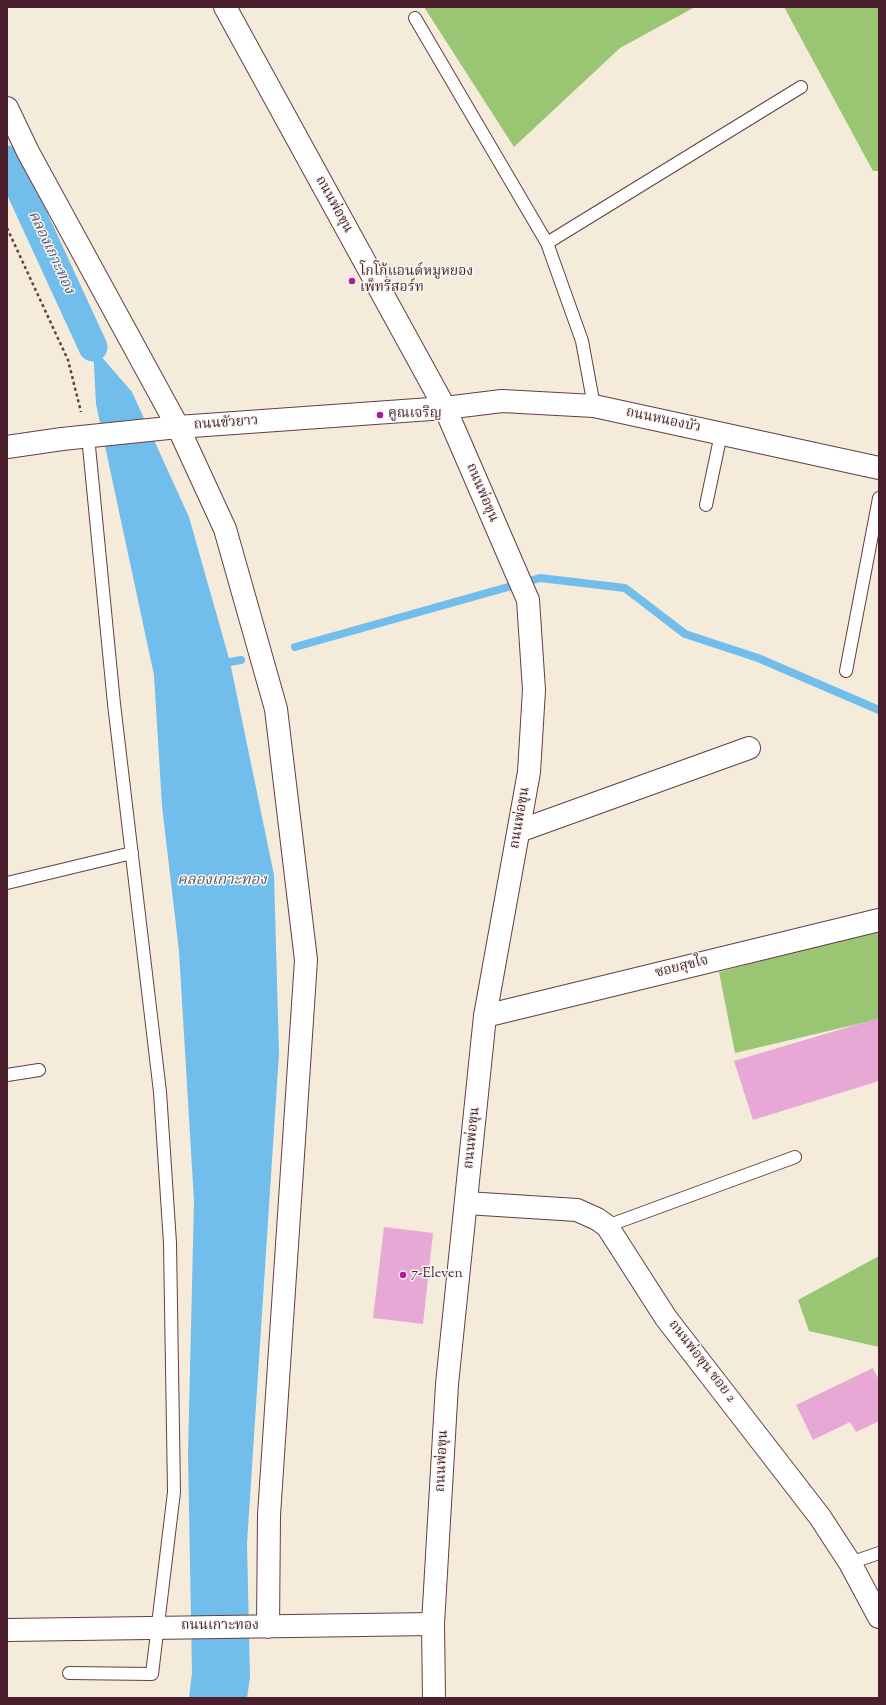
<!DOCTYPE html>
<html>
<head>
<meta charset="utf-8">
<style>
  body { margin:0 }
  #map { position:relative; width:886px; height:1705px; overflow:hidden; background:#f4ebdb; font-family:"Sorts Mill Goudy",serif }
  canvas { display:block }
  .frame { position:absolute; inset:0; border:8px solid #4a1f2b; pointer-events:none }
</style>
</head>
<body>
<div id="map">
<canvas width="886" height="1705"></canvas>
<div class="frame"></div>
</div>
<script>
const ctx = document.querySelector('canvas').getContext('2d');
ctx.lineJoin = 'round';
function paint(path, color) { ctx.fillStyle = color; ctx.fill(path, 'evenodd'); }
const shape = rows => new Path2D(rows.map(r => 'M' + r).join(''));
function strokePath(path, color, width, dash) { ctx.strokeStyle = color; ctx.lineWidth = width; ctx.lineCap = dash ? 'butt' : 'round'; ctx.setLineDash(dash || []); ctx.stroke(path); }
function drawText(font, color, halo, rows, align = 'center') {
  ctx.font = font + ' "Sorts Mill Goudy","Noto Serif Thai",serif'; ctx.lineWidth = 3; ctx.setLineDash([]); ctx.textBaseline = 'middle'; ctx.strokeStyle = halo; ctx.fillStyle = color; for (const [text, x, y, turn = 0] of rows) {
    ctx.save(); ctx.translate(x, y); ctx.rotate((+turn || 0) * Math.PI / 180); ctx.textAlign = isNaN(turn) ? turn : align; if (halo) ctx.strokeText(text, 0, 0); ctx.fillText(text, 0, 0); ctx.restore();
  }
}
paint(shape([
  [424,7,695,7,620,48,514,147],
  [784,7,879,7,879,171,873,171],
  [879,929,879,1019,735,1053,719,972],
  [879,1256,879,1347,809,1331,798,1300]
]), '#9ac673');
paint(shape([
  [93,347,132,392,189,517,230,662,274,875,279,1053,247,1543,250,1677,247,1698,189,1698,192,1673,188,1454,194,1201,179,951,162,806,154,675,96,404]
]), '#71bdeb');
strokePath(shape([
  [295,647,540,578,625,588,685,634,758,658,879,710],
  [230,662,241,660]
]), '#71bdeb', 8);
strokePath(shape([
  [7,160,93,347]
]), '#71bdeb', 29);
paint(shape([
  [879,1018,879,1081,753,1120,734,1061],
  [384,1227,433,1233,423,1324,373,1318],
  [873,1368,879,1380,879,1421,856,1432,850,1422,813,1440,796,1405]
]), '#e8a8d6');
const lane = shape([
  [415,18,547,243,582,341,594,406],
  [547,243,801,87],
  [706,505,721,434],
  [846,671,879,498],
  [7,883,132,853],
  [7,1075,39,1070],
  [607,1226,795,1157],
  [850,1563,879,1553],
  [69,1673,152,1674,174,1492,170,1243,160,1092,114,704,88,436]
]);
const street = shape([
  [7,108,28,152,178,427,225,529,276,709,306,960,269,1515,268,1627],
  [7,447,62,439,178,427,445,408],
  [519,831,749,748],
  [485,1016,879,920],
  [466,1203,577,1210,597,1219,607,1226,666,1318,820,1517,850,1563,879,1617],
  [7,1630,433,1624]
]);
const secondary = shape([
  [225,7,445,408,528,600,534,690,529,772,485,1016,447,1384,433,1624,434,1698],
  [445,408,502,401,594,406,879,468]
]);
strokePath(lane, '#643e45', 14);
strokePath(street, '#643e45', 24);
strokePath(secondary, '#643e45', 24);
strokePath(shape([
  [7,228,68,360,81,412]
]), '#643e45', 2.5, [3, 3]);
strokePath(lane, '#fff', 12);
strokePath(street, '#fff', 22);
strokePath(secondary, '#fff', 22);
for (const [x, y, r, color] of [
  [352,281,4,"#b5179e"],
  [380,415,4,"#b5179e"],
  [403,1275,4,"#b5179e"]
]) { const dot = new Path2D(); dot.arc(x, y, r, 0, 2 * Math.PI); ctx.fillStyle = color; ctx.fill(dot); strokePath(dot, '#f6f6f2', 1.5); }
drawText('14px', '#4a1f2b', '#f6f6f2', [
  ["ถนนพ่อขุน",333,205,61],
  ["ถนนหนองบัว",663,421,12],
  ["ถนนขัวยาว",226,424,-4],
  ["ถนนพ่อขุน",481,493,67],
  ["ถนนพ่อขุน",521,818,-80],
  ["ซอยสุขใจ",682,968,-14],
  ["ถนนพ่อขุน",473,1138,-84],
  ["ถนนพ่อขุน ซอย 2",701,1362,52],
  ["ถนนพ่อขุน",443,1461,-87],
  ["ถนนเกาะทอง",220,1627]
]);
drawText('14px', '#4a1f2b', '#f6f6f2', [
  ["โกโก้แอนด์หมูหยอง",360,273],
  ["เพ็ทรีสอร์ท",360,289],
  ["คูณเจริญ",388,415],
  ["7-Eleven",411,1275]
], 'left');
drawText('italic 15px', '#58566e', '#f6f6f2', [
  ["คลองเกาะทอง",50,253,65],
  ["คลองเกาะทอง",222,881]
]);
</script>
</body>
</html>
